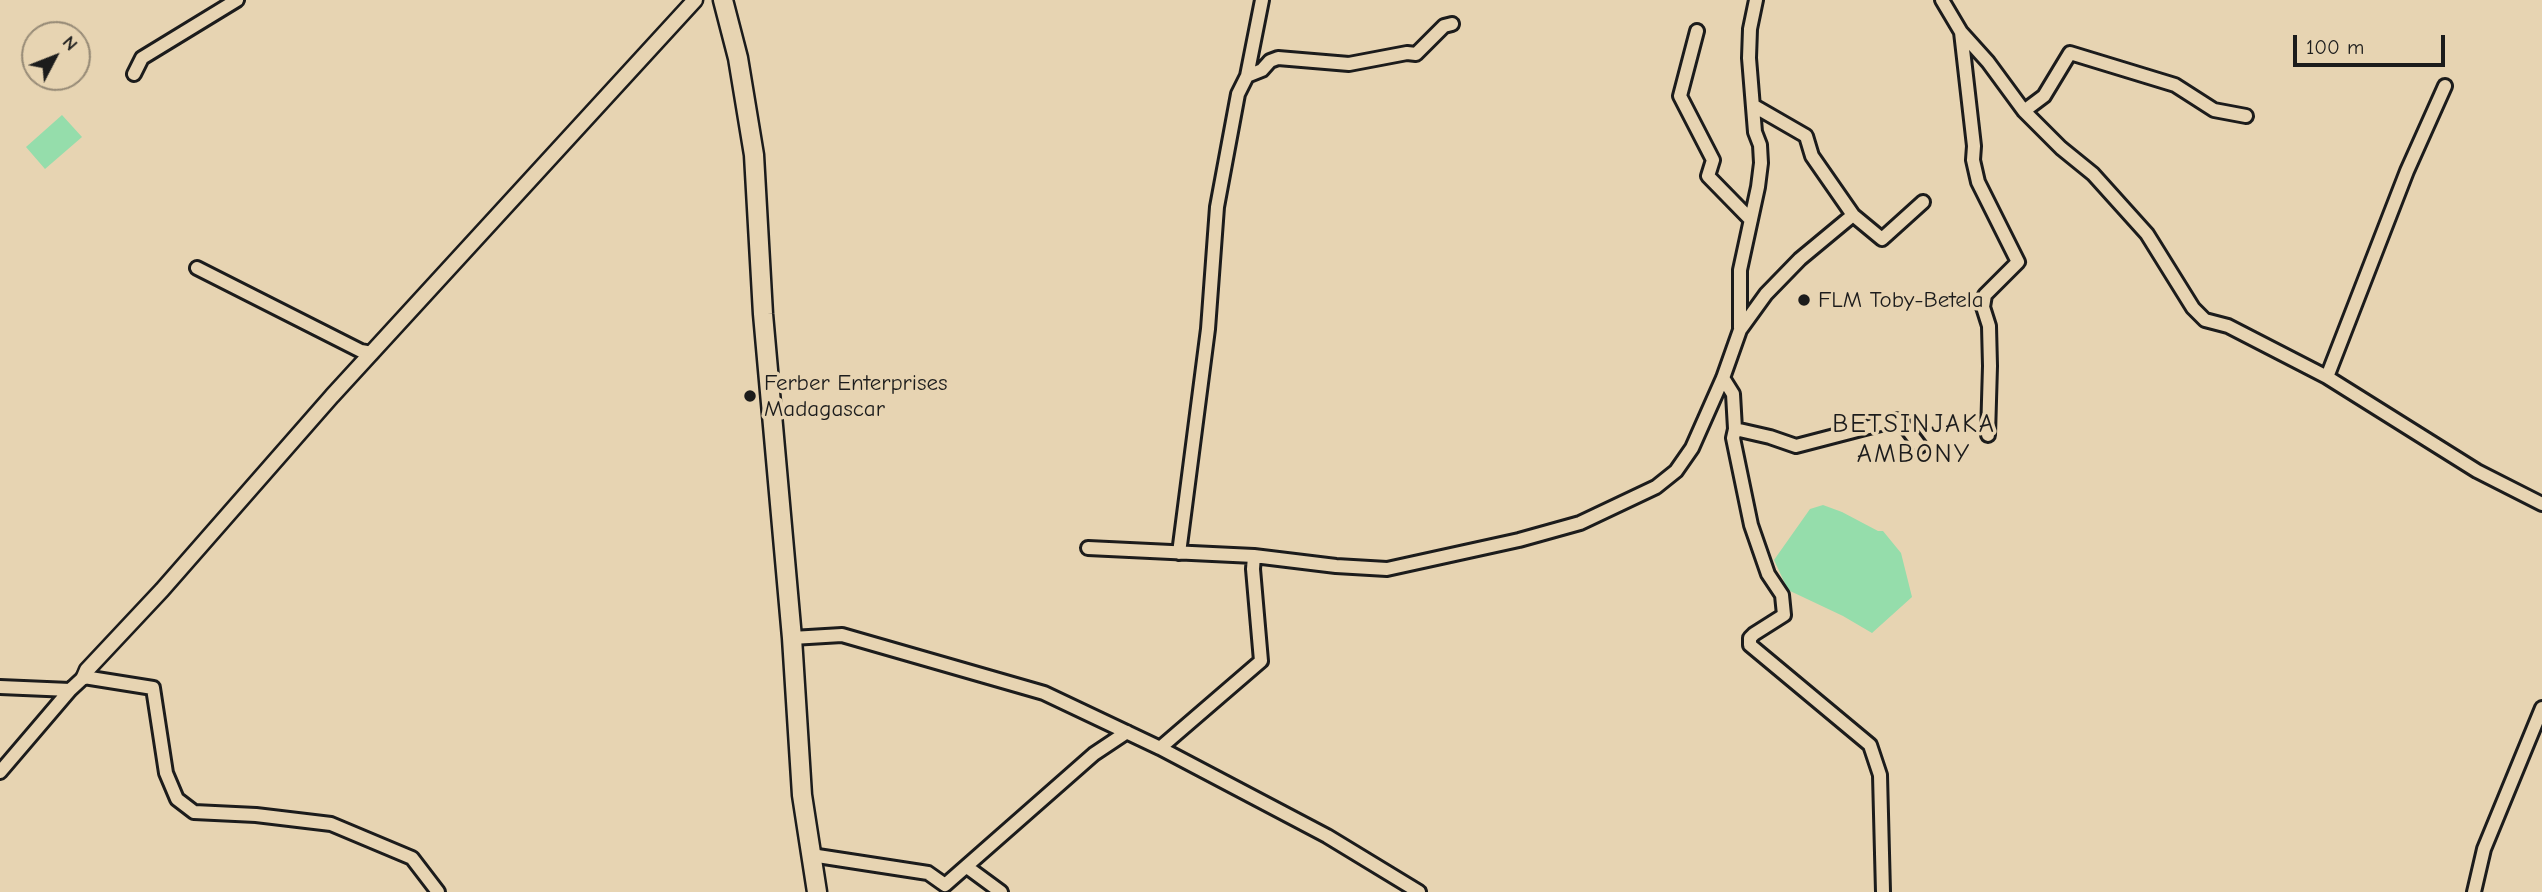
<!DOCTYPE html>
<html>
<head>
<meta charset="utf-8">
<style>
  body { margin:0 }
  #map { position:relative; width:2542px; height:892px; overflow:hidden; background:#e7d4b2; font-family:"Comic Neue",sans-serif }
  canvas { display:block }
  .north { position:absolute; left:21px; top:21px; width:70px; height:70px; box-sizing:border-box; background:#e7d4b2; border:2px solid #968a76; border-radius:50%; rotate:48deg; font-size:19px; font-weight:700; line-height:28px; text-align:center; color:#1c1c1c }
  .north::after { content:''; display:block; margin:auto; width:24px; height:32px; background:#1c1c1c; clip-path:polygon(50% 0,100% 100%,50% 72%,0 100%) }
  .scale { position:absolute; left:2293px; top:35px; width:152px; height:32px; box-sizing:border-box; border:4px solid #1c1c1c; border-top:0; padding-left:9px; font-size:21px; line-height:24px; white-space:nowrap; color:#1c1c1c; -webkit-text-stroke:5px #e7d4b2; paint-order:stroke }
</style>
</head>
<body>
<div id="map">
<canvas width="2542" height="892"></canvas>
<div class="north">N</div>
<div class="scale">100 m</div>
</div>
<script>
const ctx = document.querySelector('canvas').getContext('2d');
ctx.lineJoin = 'round';
function paint(path, color) { ctx.fillStyle = color; ctx.fill(path, 'evenodd'); }
const shape = rows => new Path2D(rows.map(r => 'M' + r).join(''));
function strokePath(path, color, width, dash) { ctx.strokeStyle = color; ctx.lineWidth = width; ctx.lineCap = dash ? 'butt' : 'round'; ctx.setLineDash(dash || []); ctx.stroke(path); }
function drawText(font, color, halo, rows, align = 'center') {
  ctx.font = font + ' "Comic Neue",sans-serif'; ctx.lineWidth = 7; ctx.setLineDash([]); ctx.textBaseline = 'middle'; ctx.strokeStyle = halo; ctx.fillStyle = color; for (const [text, x, y, turn = 0] of rows) {
    ctx.save(); ctx.translate(x, y); ctx.rotate((+turn || 0) * Math.PI / 180); ctx.textAlign = isNaN(turn) ? turn : align; if (halo) ctx.strokeText(text, 0, 0); ctx.fillText(text, 0, 0); ctx.restore();
  }
}
paint(shape([
  [62,115,82,137,45,169,26,147],
  [1823,505,1842,512,1878,531,1883,531,1901,553,1912,597,1872,633,1843,616,1788,590,1774,560,1810,509]
]), '#95ddab');
const minor = shape([
  [1942,0,1961,32,1988,62,2024,111,2061,148,2093,174,2147,234,2193,308,2205,320,2228,326,2327,377,2477,471,2542,504],
  [1697,31,1680,96,1713,160,1708,176,1751,220],
  [1961,32,1974,146,1973,160,1978,182,2018,262,1985,295,1983,307,1989,326,1990,366,1988,435],
  [134,74,142,58,237,0],
  [1247,76,1262,70,1270,61,1278,58,1349,64,1407,53,1416,54,1444,26,1452,24],
  [1754,106,1806,136,1812,156,1853,215],
  [2024,111,2044,96,2070,53,2175,85,2214,110,2246,116],
  [197,268,361,351,372,353],
  [1740,328,1740,270,1758,187,1761,163,1760,145,1755,132,1749,58,1750,29,1756,0],
  [2327,377,2407,171,2445,86],
  [1723,378,1733,394,1735,429,1733,438,1751,525,1768,574,1782,595,1784,615,1754,634,1750,638,1750,645,1870,745,1880,775,1883,892],
  [1735,429,1770,437,1796,446,1896,420,1902,422,1920,446],
  [1088,548,1254,556],
  [1179,553,1208,329,1217,207,1238,94,1247,76,1262,0],
  [792,638,842,635,1044,693,1160,748,1327,836,1419,892],
  [0,687,70,690],
  [1160,748,1261,661,1253,569,1254,556,1336,566,1387,569,1519,540,1580,523,1656,487,1676,471,1692,448,1723,378,1740,330,1766,294,1800,259,1853,215,1882,239,1923,202],
  [0,772,70,690,84,677,153,688,166,773,177,799,194,812,256,815,331,824,412,858,438,892],
  [811,855,928,873,945,885,1094,754,1127,732],
  [967,867,1001,892],
  [2474,892,2484,849,2542,708]
]);
const tertiary = shape([
  [84,677,87,670,162,590,332,396,695,0]
]);
const primary = shape([
  [723,0,738,58,754,155,763,314,792,638,802,795,817,892]
]);
strokePath(minor, '#1c1c1c', 18);
strokePath(tertiary, '#1c1c1c', 19);
strokePath(primary, '#1c1c1c', 23);
strokePath(minor, '#e7d4b2', 12);
strokePath(tertiary, '#e7d4b2', 14);
strokePath(primary, '#e7d4b2', 18);
for (const [x, y, r, color] of [
  [1804,300,7,"#1c1c1c"],
  [750,396,7,"#1c1c1c"]
]) { const dot = new Path2D(); dot.arc(x, y, r, 0, 2 * Math.PI); ctx.fillStyle = color; ctx.fill(dot); strokePath(dot, '#e7d4b2', 2.5); }
drawText('23px', '#1c1c1c', '#e7d4b2', [
  ["FLM Toby-Betela",1818,300],
  ["Ferber Enterprises",764,383],
  ["Madagascar",764,409]
], 'left');
ctx.letterSpacing = '2px';
drawText('26px', '#1c1c1c', '#e7d4b2', [
  ["BETSINJAKA",1914,425],
  ["AMBONY",1914,455]
]);
ctx.letterSpacing = '0px';
</script>
</body>
</html>
